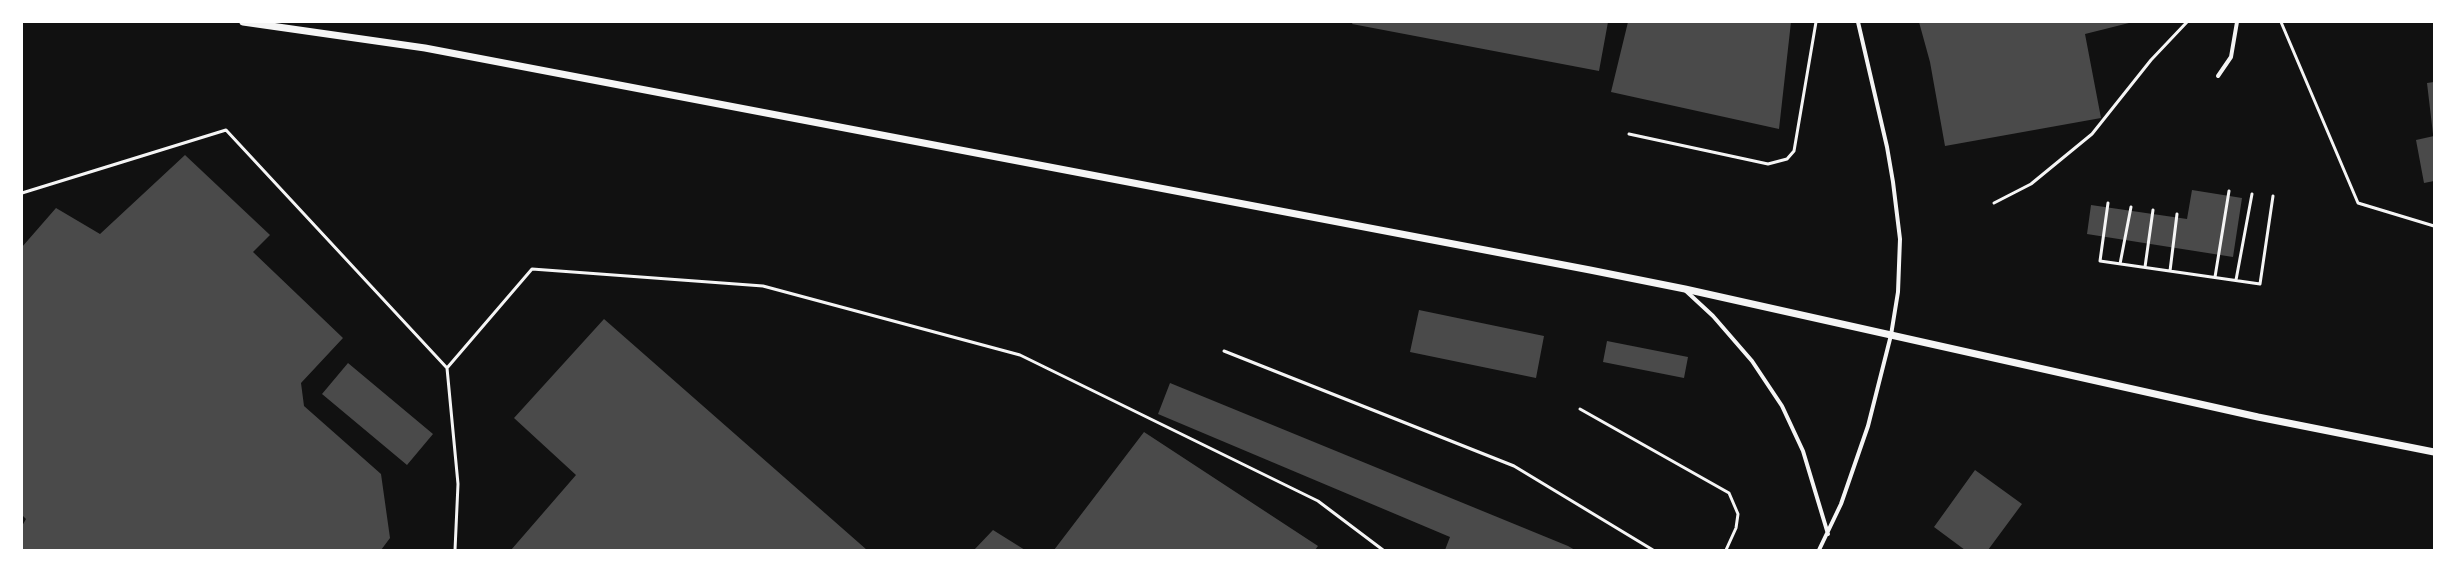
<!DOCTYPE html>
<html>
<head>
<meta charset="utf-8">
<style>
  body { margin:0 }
  #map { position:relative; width:2456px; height:572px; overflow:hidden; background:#111; font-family:"DM Sans",sans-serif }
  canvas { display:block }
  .frame { position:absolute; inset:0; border:23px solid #fff; pointer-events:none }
</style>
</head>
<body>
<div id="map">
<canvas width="2456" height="572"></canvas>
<div class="frame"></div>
</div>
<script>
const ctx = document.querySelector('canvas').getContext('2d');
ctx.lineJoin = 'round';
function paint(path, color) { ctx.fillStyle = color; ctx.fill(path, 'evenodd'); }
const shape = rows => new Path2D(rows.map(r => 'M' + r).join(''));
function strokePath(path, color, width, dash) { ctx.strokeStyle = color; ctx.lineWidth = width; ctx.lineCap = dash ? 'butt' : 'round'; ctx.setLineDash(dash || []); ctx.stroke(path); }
paint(shape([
  [1353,22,1608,22,1599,71,1352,24],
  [1628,22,1791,22,1779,129,1611,92],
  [1919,22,2129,22,2129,23,2085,34,2101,118,1945,146,1930,62],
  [2434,82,2434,134,2433,134,2427,83],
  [2434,136,2434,181,2424,183,2416,140],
  [185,155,270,235,253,252,343,338,301,383,304,406,381,474,390,538,381,550,22,550,22,526,26,519,22,515,22,247,56,208,100,234],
  [2192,190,2242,198,2233,257,2087,234,2091,205,2187,219],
  [1419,310,1544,336,1536,378,1410,352],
  [604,319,867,550,511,550,576,475,514,418],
  [1607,341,1688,357,1684,378,1603,362],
  [348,363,433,434,407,465,322,394],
  [1170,383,1568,546,1575,550,1445,550,1450,537,1158,414],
  [1144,432,1318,546,1315,550,1054,550],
  [1975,470,2022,504,1988,550,1965,550,1934,527],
  [993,530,1025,550,974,550]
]), '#4a4a4a');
strokePath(shape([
  [2281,22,2358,203,2434,226],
  [1629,134,1768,164,1787,159,1794,151,1816,22],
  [22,193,226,130,447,368],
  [1994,203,2031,184,2092,134,2151,60,2187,22],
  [2108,203,2100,261,2260,284,2273,196],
  [2120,264,2131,207],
  [2145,267,2153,210],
  [2170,271,2177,214],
  [2215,277,2229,191],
  [2236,280,2252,194],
  [1224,351,1514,466,1653,550],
  [1580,409,1729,493,1738,514,1736,528,1726,550],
  [455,550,458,484,447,368,532,269,763,286,1020,355,1318,501,1383,550]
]), '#f5f5f5', 3);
strokePath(shape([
  [2218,76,2231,57,2237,22],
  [1686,291,1713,316,1752,361,1782,406,1803,451,1828,534],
  [1819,550,1841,504,1868,426,1891,335,1898,292,1900,239,1893,182,1887,147,1858,22]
]), '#f5f5f5', 4);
strokePath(shape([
  [243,22,425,48,1590,270,1685,289,2258,417,2434,452]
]), '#f5f5f5', 7);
</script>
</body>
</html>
